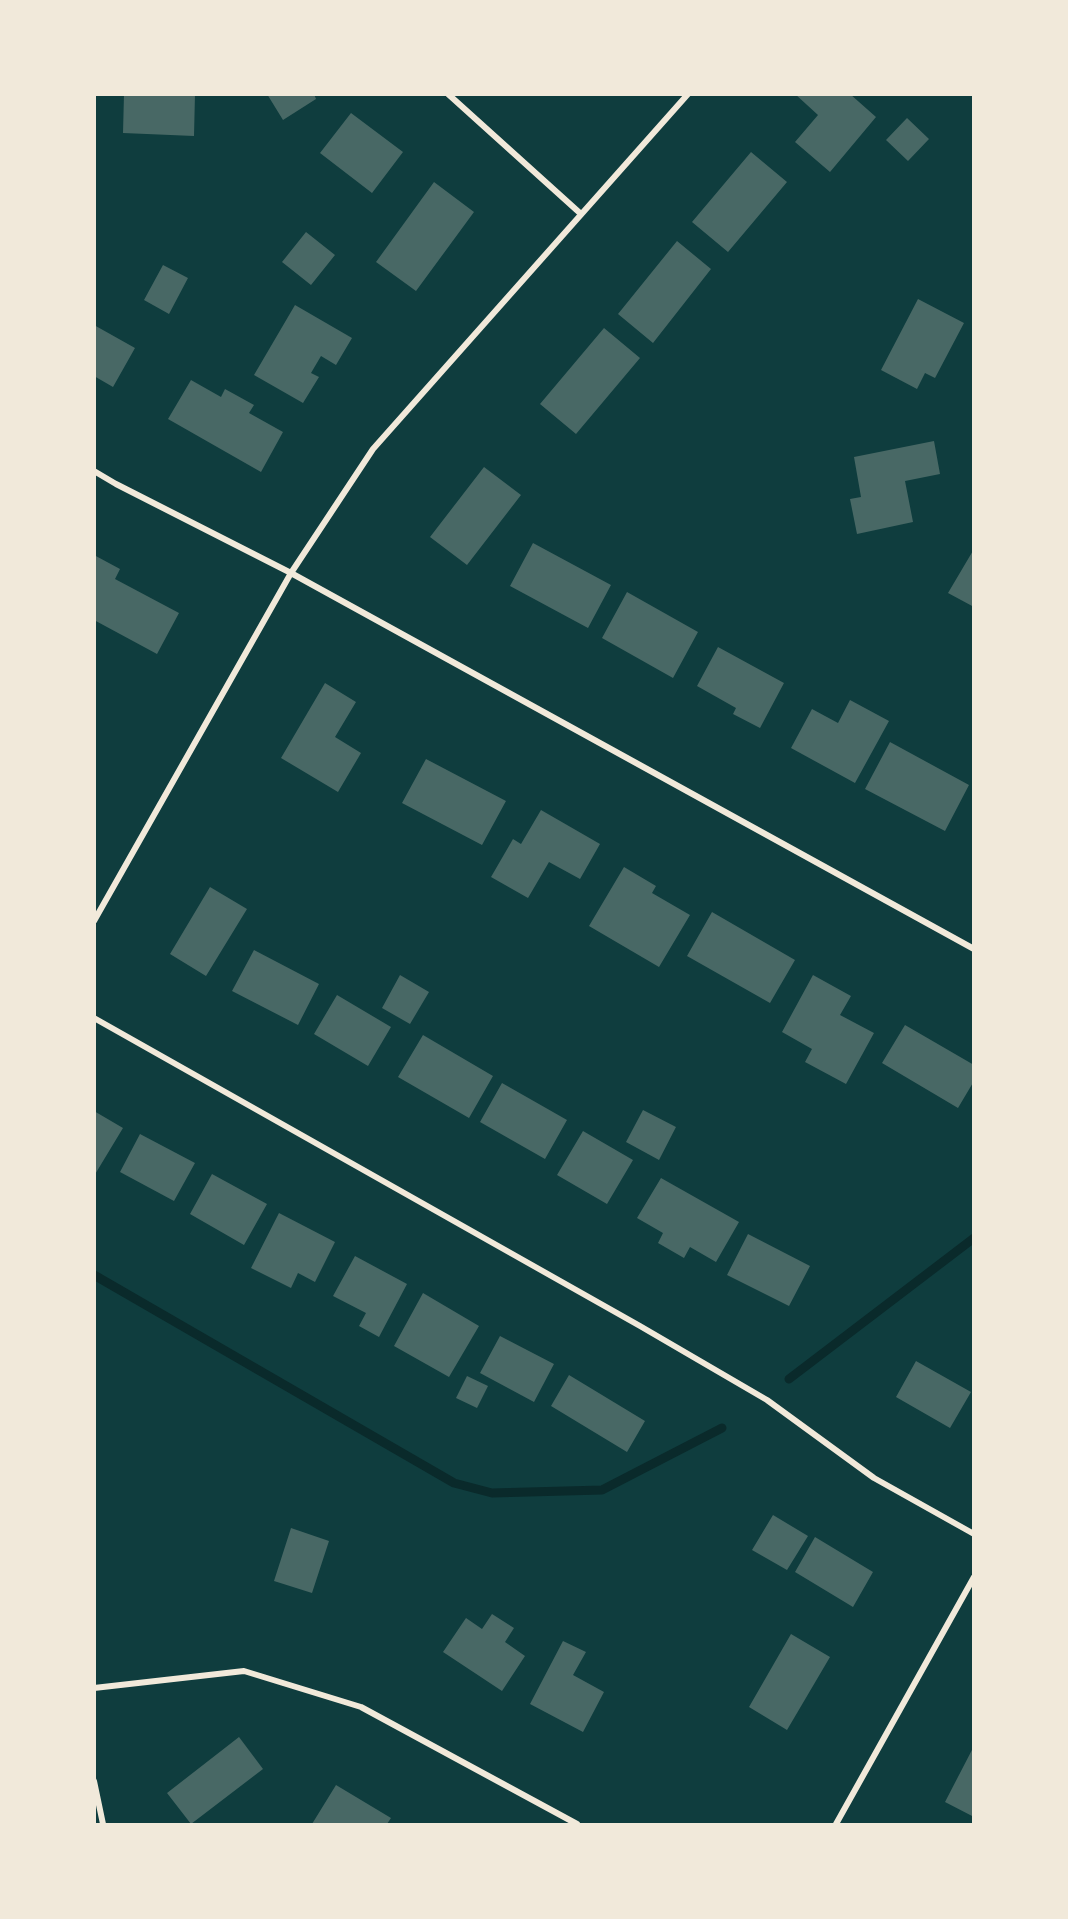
<!DOCTYPE html>
<html>
<head>
<meta charset="utf-8">
<style>
  body { margin:0 }
  #map { position:relative; width:1068px; height:1919px; overflow:hidden; background:#0f3d3e; font-family:"Noto Sans",sans-serif }
  canvas { display:block }
  .frame { position:absolute; inset:0; border:96px solid #f1e9da; pointer-events:none }
</style>
</head>
<body>
<div id="map">
<canvas width="1068" height="1919"></canvas>
<div class="frame"></div>
</div>
<script>
const ctx = document.querySelector('canvas').getContext('2d');
ctx.lineJoin = 'round';
const shape = rows => new Path2D(rows.map(r => 'M' + r).join(''));
function strokePath(path, color, width, dash) { ctx.strokeStyle = color; ctx.lineWidth = width; ctx.lineCap = dash ? 'butt' : 'round'; ctx.setLineDash(dash || []); ctx.stroke(path); }
function paint(path, color) { ctx.fillStyle = color; ctx.fill(path, 'evenodd'); }
strokePath(shape([
  [94,1275,454,1483,492,1493,602,1490,722,1428],
  [789,1379,974,1238]
]), '#0a2a2b', 9);
paint(shape([
  [124,94,195,94,194,136,123,133],
  [267,94,314,94,316,99,283,120],
  [795,94,850,94,876,117,830,172,795,142,818,115],
  [351,113,403,152,372,193,320,153],
  [907,118,929,139,908,161,886,140],
  [751,152,787,182,728,252,692,222],
  [434,182,474,212,416,291,376,262],
  [306,232,335,255,311,285,282,262],
  [677,241,711,269,653,343,618,314],
  [163,265,188,278,169,314,144,300],
  [918,299,964,323,935,378,925,373,917,389,881,370],
  [295,305,352,338,336,365,321,356,311,373,319,377,303,403,254,375],
  [94,325,135,348,113,387,94,376],
  [604,328,640,358,576,434,540,404],
  [191,380,221,397,225,389,254,405,249,413,283,432,261,472,168,419],
  [934,441,940,474,905,481,913,522,857,534,850,499,861,497,854,457],
  [484,467,521,495,467,565,430,537],
  [533,543,611,585,588,628,510,586],
  [974,549,974,607,948,593],
  [94,555,120,569,115,579,179,613,157,654,94,620],
  [627,592,698,632,673,678,602,638],
  [718,647,784,683,760,728,733,714,736,708,697,686],
  [325,683,356,702,335,737,361,753,338,792,281,758],
  [850,700,889,721,855,783,791,748,812,709,838,723],
  [890,742,969,785,945,831,865,789],
  [426,759,506,801,482,845,402,803],
  [541,810,600,844,580,879,549,862,528,898,491,877,513,839,521,844],
  [624,867,656,886,652,893,690,915,659,967,589,926],
  [210,887,247,909,206,976,170,954],
  [712,912,795,960,770,1003,687,956],
  [254,950,319,984,298,1025,232,991],
  [400,975,429,992,410,1024,382,1008],
  [813,975,851,996,840,1015,874,1033,846,1084,805,1062,812,1049,782,1032],
  [337,995,391,1027,368,1066,314,1034],
  [905,1025,974,1065,974,1081,958,1108,882,1063],
  [423,1035,493,1076,469,1118,398,1077],
  [502,1083,567,1120,545,1159,480,1122],
  [643,1110,676,1127,659,1160,626,1142],
  [94,1111,123,1128,94,1176],
  [583,1131,633,1160,607,1204,557,1175],
  [140,1134,195,1163,174,1201,120,1172],
  [212,1174,267,1204,244,1245,190,1214],
  [661,1178,739,1222,716,1262,690,1247,684,1258,658,1243,663,1233,637,1218],
  [279,1213,335,1242,315,1282,298,1273,291,1288,251,1268],
  [748,1234,810,1266,789,1306,727,1275],
  [355,1256,407,1284,379,1337,359,1326,366,1313,333,1296],
  [423,1293,479,1326,449,1377,394,1346],
  [500,1336,554,1364,534,1402,480,1373],
  [916,1361,971,1392,950,1428,896,1397],
  [569,1375,645,1421,627,1452,551,1406],
  [467,1376,488,1386,477,1408,456,1398],
  [773,1515,808,1536,787,1570,752,1550],
  [291,1528,329,1541,312,1593,274,1581],
  [815,1537,873,1572,853,1607,795,1572],
  [492,1614,514,1628,505,1642,525,1656,502,1691,443,1652,466,1618,482,1629],
  [791,1634,830,1657,787,1730,749,1707],
  [563,1641,586,1652,573,1675,604,1692,583,1732,530,1704],
  [239,1737,263,1769,191,1824,167,1793],
  [974,1746,974,1817,945,1802],
  [336,1785,391,1818,387,1824,312,1824]
]), '#486865');
strokePath(shape([
  [448,94,581,214],
  [94,471,116,484,291,573,974,949],
  [94,921,291,573,373,449,688,94],
  [94,1018,640,1326,767,1400,874,1478,974,1534],
  [94,1688,244,1671,361,1707,577,1824],
  [94,1781,103,1824],
  [836,1824,974,1577]
]), '#f1e9da', 6);
</script>
</body>
</html>
